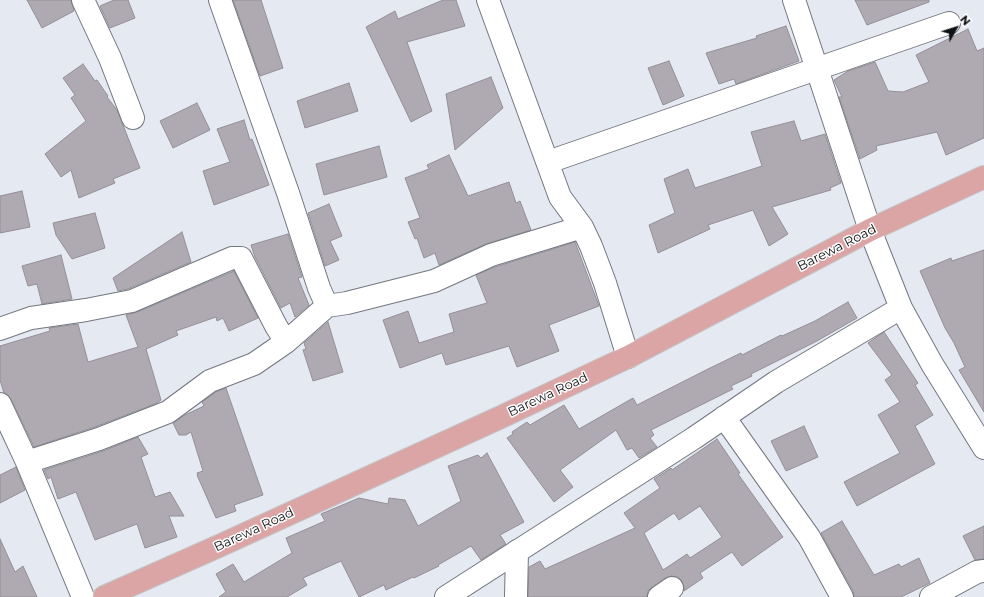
<!DOCTYPE html>
<html>
<head>
<meta charset="utf-8">
<style>
  body { margin:0 }
  #map { position:relative; width:984px; height:597px; overflow:hidden; background:#e5e9f2; font-family:Montserrat,sans-serif }
  canvas { display:block }
  .north { position:absolute; left:936px; top:8px; width:40px; height:40px; -webkit-text-stroke:3px #fff; paint-order:stroke; rotate:51deg; font-size:11px; font-weight:700; line-height:16px; text-align:center; color:#0f1114 }
  .north::after { content:''; display:block; margin:auto; width:14px; height:18px; background:#0f1114; clip-path:polygon(50% 0,100% 100%,50% 72%,0 100%) }
</style>
</head>
<body>
<div id="map">
<canvas width="984" height="597"></canvas>
<div class="north">N</div>
</div>
<script>
const ctx = document.querySelector('canvas').getContext('2d');
ctx.lineJoin = 'round';
function paint(path, color) { ctx.fillStyle = color; ctx.fill(path, 'evenodd'); }
const shape = rows => new Path2D(rows.map(r => 'M' + r).join(''));
function strokePath(path, color, width, dash) { ctx.strokeStyle = color; ctx.lineWidth = width; ctx.lineCap = dash ? 'butt' : 'round'; ctx.setLineDash(dash || []); ctx.stroke(path); }
function drawText(font, color, halo, rows, align = 'center') {
  ctx.font = font + ' Montserrat,sans-serif'; ctx.lineWidth = 3; ctx.setLineDash([]); ctx.textBaseline = 'middle'; ctx.strokeStyle = halo; ctx.fillStyle = color; for (const [text, x, y, turn = 0] of rows) {
    ctx.save(); ctx.translate(x, y); ctx.rotate((+turn || 0) * Math.PI / 180); ctx.textAlign = isNaN(turn) ? turn : align; if (halo) ctx.strokeText(text, 0, 0); ctx.fillText(text, 0, 0); ctx.restore();
  }
}
const building = shape([
  [27,0,71,0,74,11,42,28,27,0],
  [114,0,128,0,135,18,110,28,100,6,114,0],
  [233,0,261,0,283,68,260,76,233,0],
  [443,0,456,0,465,26,407,42,432,111,411,122,366,27,395,11,398,19,443,0],
  [855,0,929,0,929,2,867,25,855,0],
  [786,26,799,61,736,84,734,79,719,84,706,53,757,38,756,36,786,26],
  [968,29,977,51,984,48,984,138,946,155,937,132,876,146,877,150,860,159,839,97,842,97,834,80,848,71,875,62,888,91,903,92,929,82,916,55,968,29],
  [669,61,684,96,663,105,648,68,669,61],
  [83,64,95,81,97,80,108,96,107,97,117,110,140,168,113,179,115,183,79,198,71,170,61,177,45,154,86,121,71,98,75,95,63,78,83,64],
  [491,77,503,108,455,150,446,94,491,77],
  [349,83,358,111,305,128,297,101,349,83],
  [197,103,210,130,173,148,160,121,197,103],
  [244,120,250,140,252,139,269,185,214,205,203,171,230,162,217,129,244,120],
  [794,121,801,141,825,134,841,183,830,188,831,190,772,207,788,234,769,246,753,210,708,225,710,229,658,253,649,225,675,213,664,179,688,169,695,188,762,166,751,132,794,121],
  [379,146,387,177,324,195,316,164,379,146],
  [449,155,468,196,509,182,516,203,520,201,531,230,486,244,439,265,435,253,424,258,417,238,415,239,408,222,420,218,405,178,429,169,427,165,449,155],
  [22,191,30,227,0,233,0,196,22,191],
  [329,204,342,236,330,241,339,260,325,266,308,213,329,204],
  [95,213,105,248,72,259,56,235,53,223,95,213],
  [182,232,191,262,128,289,118,291,113,278,182,232],
  [288,234,302,277,298,278,309,305,295,317,290,303,281,308,255,257,251,245,288,234],
  [575,242,599,306,549,325,559,351,517,367,509,346,446,365,442,353,400,368,383,320,408,311,419,343,454,332,449,314,487,303,476,275,495,267,575,242],
  [984,250,984,412,959,370,965,367,954,343,945,328,920,271,951,258,952,261,984,250],
  [61,255,72,299,42,304,37,284,28,286,22,266,61,255],
  [234,271,258,318,229,331,223,318,217,321,216,317,176,331,178,335,146,349,161,400,157,403,95,427,34,447,11,399,4,393,0,380,0,346,50,331,49,328,78,324,88,362,138,347,126,315,137,312,234,271],
  [848,302,857,318,817,341,751,374,752,376,731,386,733,389,651,430,654,435,650,438,657,447,639,458,632,448,627,450,616,430,560,470,573,487,554,502,507,438,513,434,512,432,527,422,530,425,564,405,579,429,633,398,637,405,708,369,741,353,742,355,781,335,782,336,815,321,848,302],
  [328,322,343,372,313,381,303,350,306,349,304,343,328,322],
  [884,332,918,383,915,385,933,415,915,426,935,464,857,506,844,482,900,453,878,415,900,402,885,380,892,375,868,343,884,332],
  [226,388,263,495,234,505,236,511,216,518,197,475,198,475,197,473,203,471,191,432,186,435,179,435,173,423,185,415,204,406,202,402,216,392,226,388],
  [804,426,818,457,786,471,771,441,804,426],
  [138,437,148,454,141,457,155,497,170,492,184,516,169,516,177,537,145,548,137,524,95,540,76,492,58,499,51,477,48,479,44,470,103,451,138,437],
  [717,439,740,473,738,474,783,537,742,566,732,552,700,573,703,578,684,591,684,587,682,581,678,577,671,576,665,578,652,587,648,591,647,597,528,597,529,567,540,561,545,569,635,528,624,513,660,488,654,479,671,468,672,470,717,439],
  [700,506,722,537,690,558,687,554,663,570,644,533,674,513,679,520,700,506],
  [487,453,524,522,500,535,506,544,481,560,471,546,438,565,439,566,414,578,413,577,386,590,384,585,359,597,341,561,303,578,307,585,287,597,219,597,226,592,216,574,233,564,244,582,292,553,286,538,325,521,321,514,359,498,388,504,389,498,405,500,418,526,461,501,448,466,478,455,481,458,487,453],
  [16,467,25,490,0,503,0,475,16,467],
  [842,521,874,575,899,564,901,567,919,558,930,583,901,597,854,597,853,591,821,533,842,521],
  [984,526,984,559,975,560,963,536,984,526],
  [0,539,15,572,23,566,37,597,0,597,0,539]
]);
paint(building, '#afa9b1');
strokePath(building, '#948f97', 1);
const minor = shape([
  [83,0,110,58,133,118],
  [220,0,288,193,319,288,327,306],
  [488,0,560,197,582,227,591,246,605,283,628,357],
  [794,0,817,69,870,230,901,308,932,364,984,448],
  [548,162,949,23],
  [0,329,31,318,86,310,132,301,232,258,241,258,276,326,286,342],
  [0,404,27,462,83,597],
  [724,417,809,537,842,597],
  [27,462,99,439,168,412,210,381,254,364,286,342,327,306,347,303,434,281,491,255,582,227],
  [446,597,694,438,776,382,901,308],
  [516,597,517,551],
  [659,597,672,588],
  [931,597,977,572,984,571]
]);
const major = shape([
  [104,597,219,546,501,417,628,357,870,230,984,177]
]);
strokePath(minor, '#73777f', 24);
strokePath(major, '#c5c6c7', 24);
strokePath(minor, '#fff', 22);
strokePath(major, '#dca5a5', 22);
drawText('13px', '#0f1114', '#fff', [
  ["Barewa Road",837,248,-27],
  ["Barewa Road",548,395,-25],
  ["Barewa Road",254,530,-25]
]);
</script>
</body>
</html>
